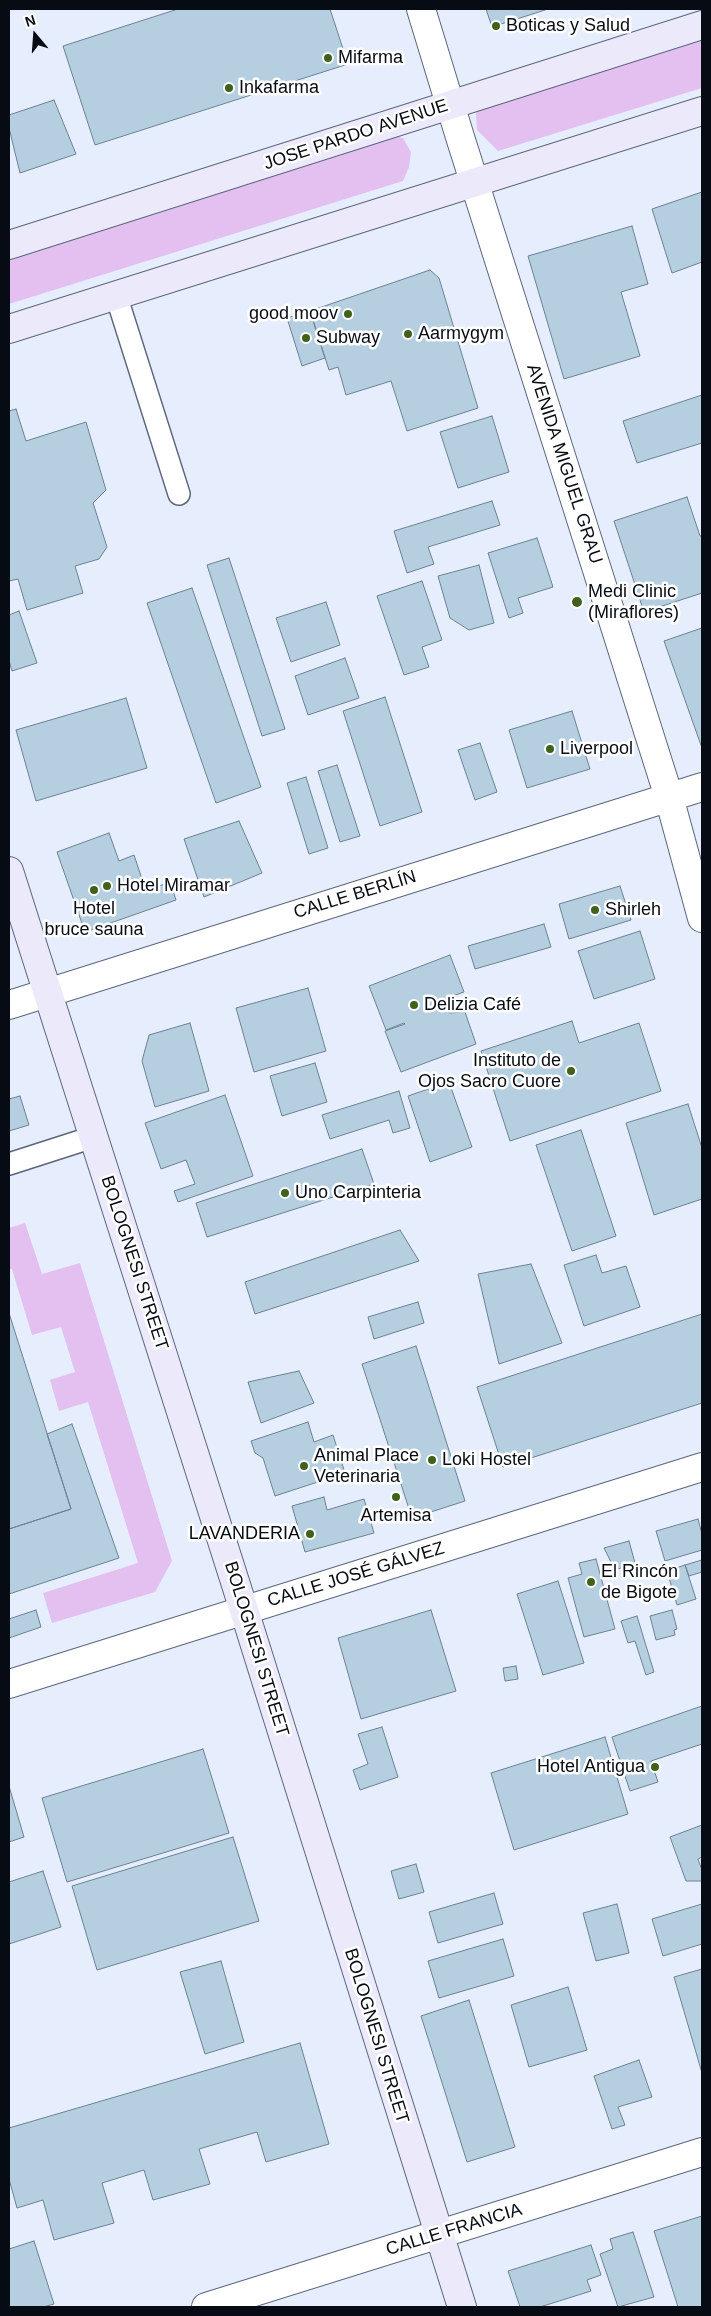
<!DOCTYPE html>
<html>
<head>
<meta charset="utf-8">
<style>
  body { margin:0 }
  #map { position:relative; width:711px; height:2316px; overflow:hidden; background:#e6eefd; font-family:Arial,sans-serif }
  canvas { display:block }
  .frame { position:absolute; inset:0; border:10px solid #070b13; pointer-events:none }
  .north { position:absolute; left:10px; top:10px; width:50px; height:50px; -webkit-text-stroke:4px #fff; paint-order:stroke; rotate:342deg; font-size:14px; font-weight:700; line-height:20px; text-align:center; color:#070b13 }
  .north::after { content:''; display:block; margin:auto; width:18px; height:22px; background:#070b13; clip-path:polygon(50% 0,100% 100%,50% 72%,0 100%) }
</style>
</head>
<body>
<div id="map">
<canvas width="711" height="2316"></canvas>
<div class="frame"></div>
<div class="north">N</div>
</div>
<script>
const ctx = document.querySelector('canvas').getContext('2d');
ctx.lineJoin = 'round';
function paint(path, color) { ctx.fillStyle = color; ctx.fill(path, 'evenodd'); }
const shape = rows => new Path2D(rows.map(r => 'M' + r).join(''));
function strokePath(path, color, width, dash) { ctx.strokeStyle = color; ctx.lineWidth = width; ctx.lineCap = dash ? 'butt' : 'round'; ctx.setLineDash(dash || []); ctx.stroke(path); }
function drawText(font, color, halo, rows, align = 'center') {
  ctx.font = font + ' Arial,sans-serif'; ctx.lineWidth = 5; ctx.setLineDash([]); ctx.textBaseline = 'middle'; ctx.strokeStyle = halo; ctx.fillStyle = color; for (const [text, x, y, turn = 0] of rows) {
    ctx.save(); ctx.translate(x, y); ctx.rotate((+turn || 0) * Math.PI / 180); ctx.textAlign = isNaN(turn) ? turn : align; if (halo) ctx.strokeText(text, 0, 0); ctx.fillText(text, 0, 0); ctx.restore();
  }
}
paint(shape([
  [702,30,702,88,498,151,477,130,476,113,485,98],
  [386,133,403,138,411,152,409,167,403,181,9,304,9,251],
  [25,1223,42,1274,80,1263,172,1561,155,1592,52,1623,43,1593,138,1563,88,1402,59,1411,50,1380,75,1372,61,1327,32,1335,12,1269,9,1269,9,1228]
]), '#e3c0ef');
const building = shape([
  [178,9,330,9,348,64,95,145,63,46,178,9],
  [486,9,548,9,492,27,486,9],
  [54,100,76,154,20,173,9,128,9,115,54,100],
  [702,192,702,262,672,273,652,209,702,192],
  [632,226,648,284,621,292,640,356,564,379,528,256,632,226],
  [430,270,439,278,478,408,407,431,391,381,346,395,338,367,329,370,310,311,430,270],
  [310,311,325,358,302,366,287,318,310,311],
  [702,395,702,443,637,463,623,421,702,395],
  [16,409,26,441,86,422,106,490,93,503,107,547,99,559,75,566,83,593,27,610,18,579,9,581,9,411,16,409],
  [492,416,509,472,458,488,440,432,492,416],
  [687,497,700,536,702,536,702,593,644,612,614,521,687,497],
  [492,501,500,525,428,547,434,564,407,573,394,531,492,501],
  [537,538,553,587,518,598,523,613,509,618,488,553,537,538],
  [229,558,285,729,262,736,207,565,229,558],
  [479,565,494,623,469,630,450,618,438,576,479,565],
  [422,581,442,640,422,647,429,667,404,675,377,596,422,581],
  [192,588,261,787,216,803,147,603,192,588],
  [326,602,340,645,291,662,276,618,326,602],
  [19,611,37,663,12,671,9,661,9,615,19,611],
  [702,628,702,748,664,641,702,628],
  [345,658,359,698,308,715,295,676,345,658],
  [385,697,422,812,380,826,343,711,385,697],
  [126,698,147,768,36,801,16,730,126,698],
  [572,711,590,769,527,788,509,730,572,711],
  [480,743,497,792,475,800,458,750,480,743],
  [337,765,360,836,340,842,318,771,337,765],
  [306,777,328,848,309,854,287,783,306,777],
  [239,821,262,873,204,897,184,839,239,821],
  [109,833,119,861,134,855,146,891,170,882,176,900,85,932,57,852,109,833],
  [620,886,631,920,569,939,559,904,620,886],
  [544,924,551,947,475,969,468,946,544,924],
  [640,931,655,979,594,999,578,951,640,931],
  [450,955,464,992,444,999,449,1013,465,1012,476,1044,401,1072,385,1031,405,1024,404,1023,386,1030,369,986,450,955],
  [308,988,326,1051,254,1072,236,1008,308,988],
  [572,1021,579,1043,639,1023,661,1091,510,1141,481,1051,572,1021],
  [190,1023,209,1091,155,1107,142,1061,149,1035,190,1023],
  [315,1063,327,1102,282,1116,270,1076,315,1063],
  [449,1082,472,1147,430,1162,408,1096,449,1082],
  [399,1091,410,1128,393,1133,389,1120,330,1139,322,1115,399,1091],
  [225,1095,253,1176,178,1202,174,1191,195,1184,186,1160,161,1169,145,1123,225,1095],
  [20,1096,29,1125,9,1131,9,1099,20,1096],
  [688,1104,702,1148,702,1199,654,1215,626,1123,688,1104],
  [581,1130,616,1236,572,1251,536,1145,581,1130],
  [362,1149,374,1184,207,1237,196,1203,362,1149],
  [400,1230,419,1261,255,1314,245,1282,400,1230],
  [596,1255,602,1273,626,1266,640,1307,584,1326,564,1265,596,1255],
  [531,1264,562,1343,499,1364,478,1274,531,1264],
  [418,1302,424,1323,374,1339,368,1317,418,1302],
  [9,1313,71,1509,9,1529,9,1313],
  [702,1314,702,1403,503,1467,477,1387,702,1314],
  [416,1346,465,1501,412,1518,362,1364,416,1346],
  [299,1371,314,1403,261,1423,248,1382,299,1371],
  [308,1422,314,1442,333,1435,345,1473,275,1496,263,1458,255,1453,251,1441,308,1422],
  [72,1424,119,1558,9,1594,9,1529,71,1509,47,1434,72,1424],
  [324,1497,327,1510,364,1499,374,1533,305,1552,292,1506,324,1497],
  [698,1519,702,1534,702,1550,665,1561,656,1531,698,1519],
  [629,1541,635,1563,615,1570,604,1548,629,1541],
  [596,1559,615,1629,584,1637,568,1578,582,1574,579,1563,596,1559],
  [702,1560,702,1572,689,1576,685,1565,702,1560],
  [685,1565,696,1599,677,1605,667,1571,685,1565],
  [558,1581,584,1663,543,1675,517,1594,558,1581],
  [36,1610,41,1627,9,1638,9,1619,36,1610],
  [431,1610,456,1691,361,1719,338,1638,431,1610],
  [672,1610,677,1629,674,1630,675,1635,656,1640,650,1616,672,1610],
  [637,1616,654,1672,646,1675,635,1641,628,1643,621,1621,637,1616],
  [516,1666,518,1679,505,1681,503,1668,516,1666],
  [702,1706,702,1744,651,1761,658,1782,630,1791,612,1737,702,1706],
  [382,1727,398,1777,360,1790,353,1770,368,1764,358,1734,382,1727],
  [605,1737,628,1814,514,1850,491,1773,605,1737],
  [203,1749,229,1833,67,1882,42,1798,203,1749],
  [9,1786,24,1837,9,1842,9,1786],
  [702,1825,702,1857,698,1859,702,1870,702,1881,686,1881,670,1837,702,1825],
  [233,1837,259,1921,97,1970,72,1886,233,1837],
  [416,1864,424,1892,399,1899,391,1871,416,1864],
  [43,1871,61,1927,9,1944,9,1882,43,1871],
  [494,1893,503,1924,438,1943,429,1912,494,1893],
  [617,1904,629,1953,596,1961,583,1913,617,1904],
  [702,1904,702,1944,663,1956,652,1919,702,1904],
  [503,1939,514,1976,439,1998,428,1961,503,1939],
  [221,1961,244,2042,205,2054,180,1972,221,1961],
  [702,1969,702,2073,674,1977,702,1969],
  [568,1987,587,2050,529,2067,511,2005,568,1987],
  [469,2000,515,2147,467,2162,421,2016,469,2000],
  [300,2043,329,2144,266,2162,257,2132,199,2149,210,2184,153,2200,144,2170,102,2183,114,2223,54,2240,43,2200,17,2208,9,2179,9,2128,300,2043],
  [639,2060,652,2097,618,2107,625,2125,612,2129,594,2076,639,2060],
  [702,2216,702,2307,678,2307,654,2231,702,2216],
  [633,2232,654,2297,618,2307,600,2254,613,2249,610,2239,633,2232],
  [34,2241,54,2304,43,2307,9,2307,9,2249,34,2241],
  [591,2245,601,2275,587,2280,591,2291,540,2307,520,2307,508,2271,591,2245]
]);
paint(building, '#b5cfe1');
strokePath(building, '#6a8293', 1);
const service = shape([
  [116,295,179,494],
  [9,1164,93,1137]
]);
const minor = shape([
  [421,9,460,137,669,797,702,918],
  [9,1005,702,787],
  [9,1684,702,1467],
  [206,2307,702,2152]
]);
const secondary = shape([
  [9,245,702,25],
  [9,329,702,111],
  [9,871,244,1610,462,2307]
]);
strokePath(service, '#5b667c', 24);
strokePath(minor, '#5b667c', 30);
strokePath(secondary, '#5b667c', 30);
strokePath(service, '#fff', 21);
strokePath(minor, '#fff', 28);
strokePath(secondary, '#eceafa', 28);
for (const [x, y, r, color] of [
  [496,26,5,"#3f6119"],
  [328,58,5,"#3f6119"],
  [229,88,5,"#3f6119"],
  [348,314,5,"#3f6119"],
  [408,334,5,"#3f6119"],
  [306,338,5,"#3f6119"],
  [577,602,6,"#3f6119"],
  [550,749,5,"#3f6119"],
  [107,886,5,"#3f6119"],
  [94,890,5,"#3f6119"],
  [595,910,5,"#3f6119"],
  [414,1005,5,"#3f6119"],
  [571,1071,5,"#3f6119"],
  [285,1193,5,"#3f6119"],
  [432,1460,5,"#3f6119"],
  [304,1466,5,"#3f6119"],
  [396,1497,5,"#3f6119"],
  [310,1534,5,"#3f6119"],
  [591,1582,5,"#3f6119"],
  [655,1767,5,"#3f6119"]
]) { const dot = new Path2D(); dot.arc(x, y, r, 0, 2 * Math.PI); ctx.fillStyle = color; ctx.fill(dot); strokePath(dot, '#fff', 2); }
drawText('18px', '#070b13', '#fff', [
  ["Boticas y Salud",506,26],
  ["Mifarma",338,58],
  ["Inkafarma",239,88],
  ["good moov",338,314,"right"],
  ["Aarmygym",418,334],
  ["Subway",316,338],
  ["Medi Clinic",588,592],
  ["(Miraflores)",588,613],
  ["Liverpool",560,749],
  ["Hotel Miramar",117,886],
  ["Hotel",94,909,"center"],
  ["bruce sauna",94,930,"center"],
  ["Shirleh",605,910],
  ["Delizia Café",424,1005],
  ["Instituto de",561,1061,"right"],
  ["Ojos Sacro Cuore",561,1082,"right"],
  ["Uno Carpinteria",295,1193],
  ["Animal Place",314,1456],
  ["Veterinaria",314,1477],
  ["Loki Hostel",442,1460],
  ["Artemisa",396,1516,"center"],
  ["LAVANDERIA",300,1534,"right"],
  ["El Rincón",601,1572],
  ["de Bigote",601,1593],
  ["Hotel Antigua",645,1767,"right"]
], 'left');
drawText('18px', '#070b13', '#fff', [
  ["JOSE PARDO AVENUE",356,135,-18],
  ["AVENIDA MIGUEL GRAU",564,464,72],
  ["CALLE BERLÍN",355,895,-17],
  ["BOLOGNESI STREET",134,1263,72],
  ["CALLE JOSÉ GÁLVEZ",356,1575,-17],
  ["BOLOGNESI STREET",256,1649,73],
  ["BOLOGNESI STREET",376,2036,73],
  ["CALLE FRANCIA",454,2230,-17]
]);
</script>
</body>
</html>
